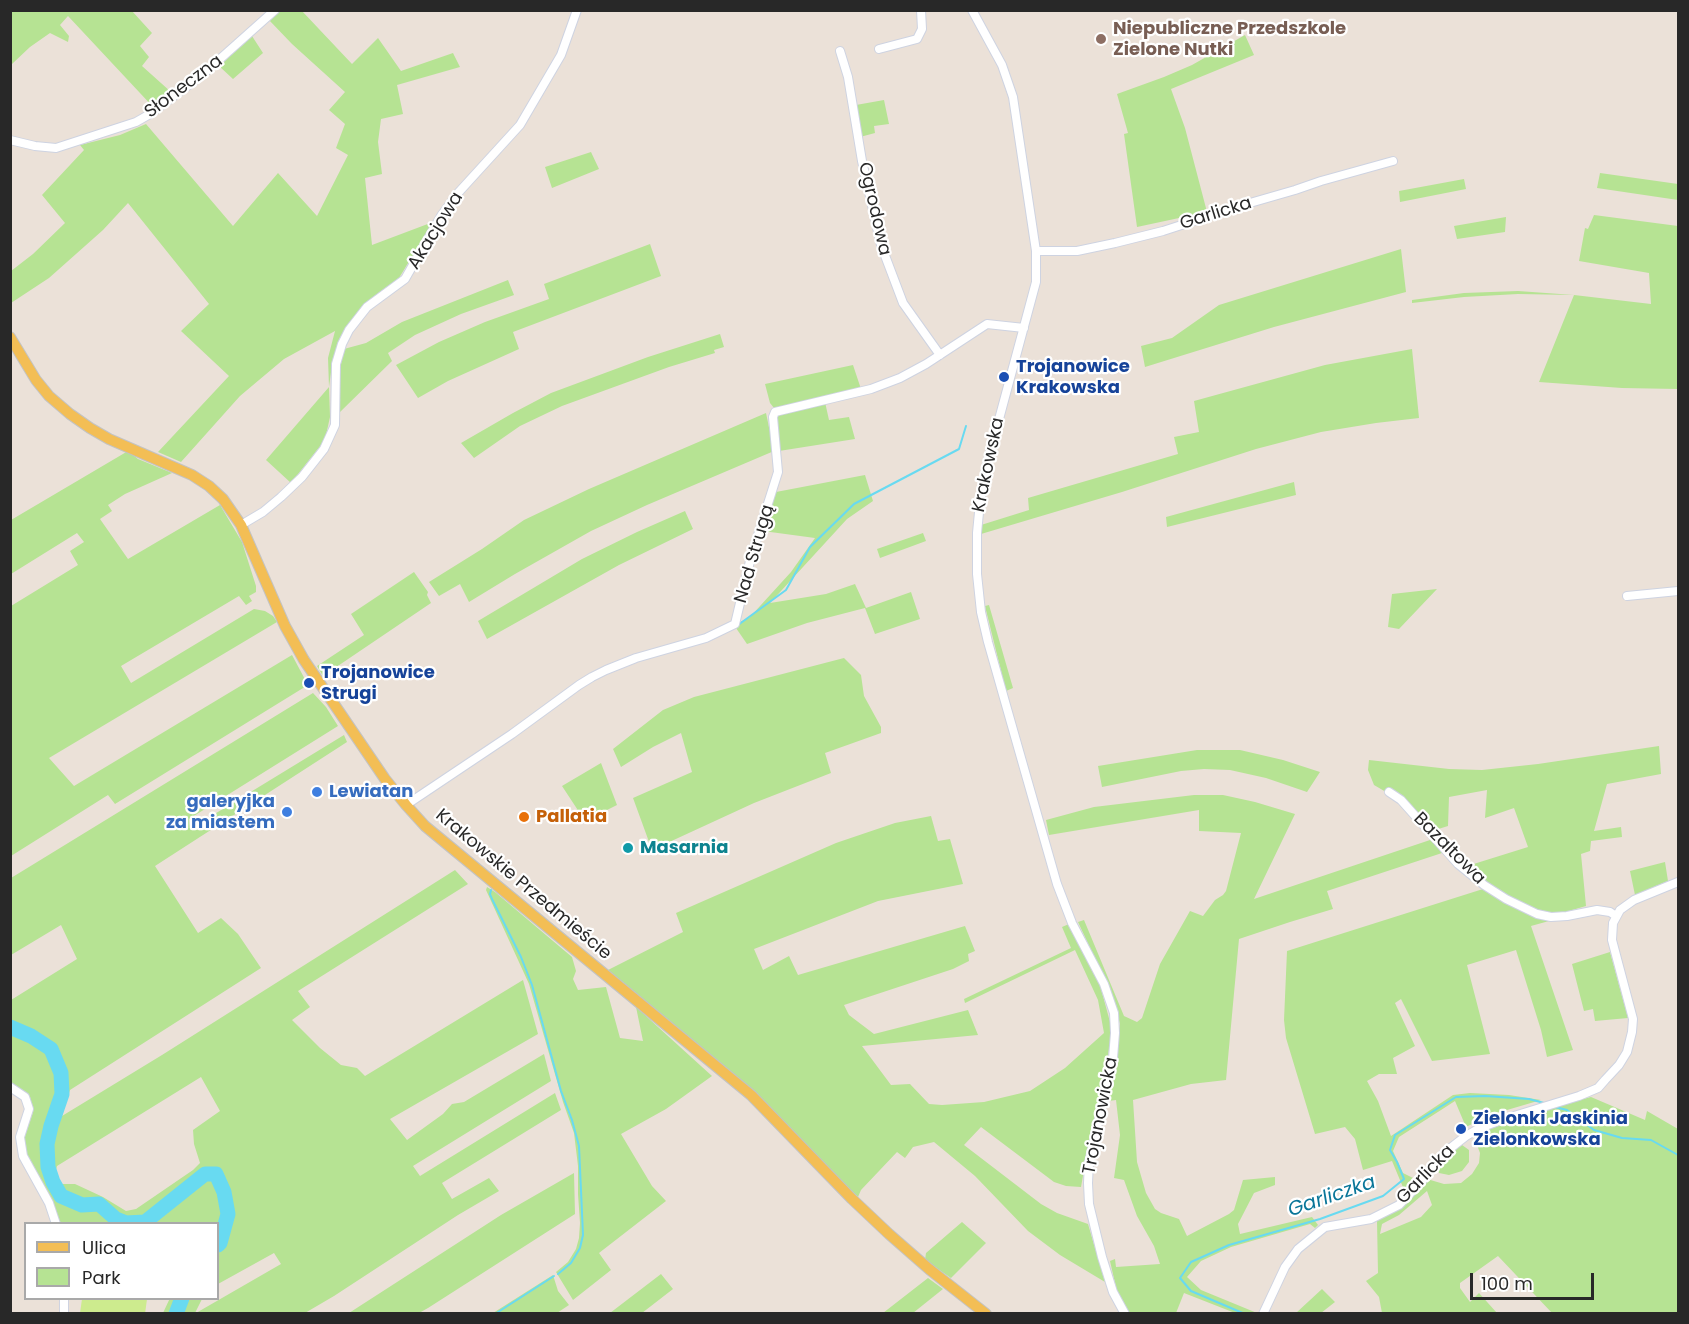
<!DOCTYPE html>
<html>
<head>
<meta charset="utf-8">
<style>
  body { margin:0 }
  #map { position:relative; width:1689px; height:1324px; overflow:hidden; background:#ebe1d8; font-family:Poppins,sans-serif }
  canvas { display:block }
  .frame { position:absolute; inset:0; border:12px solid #282828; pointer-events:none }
  .legend { position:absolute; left:24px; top:1222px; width:195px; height:78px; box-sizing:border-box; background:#fff; border:2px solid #a9a9a9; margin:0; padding:8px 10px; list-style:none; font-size:18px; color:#282828 }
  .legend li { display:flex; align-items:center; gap:12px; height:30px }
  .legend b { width:30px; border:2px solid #a9a9a9 }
  .scale { position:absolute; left:1470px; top:1273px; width:124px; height:27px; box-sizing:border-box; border:3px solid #282828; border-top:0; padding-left:8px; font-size:18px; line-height:21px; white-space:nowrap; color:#282828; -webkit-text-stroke:4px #fff; paint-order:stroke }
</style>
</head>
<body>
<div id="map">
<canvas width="1689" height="1324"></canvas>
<div class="frame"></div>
<ul class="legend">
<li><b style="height:8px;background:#f3be55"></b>Ulica</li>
<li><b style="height:16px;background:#b6e393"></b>Park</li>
</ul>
<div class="scale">100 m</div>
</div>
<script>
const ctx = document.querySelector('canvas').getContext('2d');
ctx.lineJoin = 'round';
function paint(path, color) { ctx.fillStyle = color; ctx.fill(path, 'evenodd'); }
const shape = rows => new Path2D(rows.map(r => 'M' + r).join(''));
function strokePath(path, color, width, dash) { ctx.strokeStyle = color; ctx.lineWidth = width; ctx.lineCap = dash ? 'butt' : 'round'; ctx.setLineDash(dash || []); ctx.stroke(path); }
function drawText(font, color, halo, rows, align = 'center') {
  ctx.font = font + ' Poppins,sans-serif'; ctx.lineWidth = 4.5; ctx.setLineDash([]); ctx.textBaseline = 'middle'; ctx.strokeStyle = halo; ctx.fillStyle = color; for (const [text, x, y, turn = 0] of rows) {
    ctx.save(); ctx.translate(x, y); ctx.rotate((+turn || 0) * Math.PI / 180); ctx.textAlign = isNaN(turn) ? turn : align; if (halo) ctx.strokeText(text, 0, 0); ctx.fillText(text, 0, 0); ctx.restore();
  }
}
paint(shape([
  [11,11,132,11,152,33,140,46,149,57,142,66,171,92,154,108,68,16,60,25,69,36,68,42,50,33,30,47,12,64,11,60],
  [279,11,302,11,352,64,378,38,401,71,453,53,460,67,397,85,403,114,381,119,378,142,382,174,365,178,372,245,433,222,399,278,362,306,341,336,333,358,329,387,330,417,326,435,321,445,291,483,266,460,329,387,328,358,335,331,284,359,240,396,181,462,158,452,229,376,181,331,209,304,128,203,103,230,49,278,11,303,11,271,33,254,65,223,42,195,84,150,80,145,120,135,146,124,233,226,278,173,317,216,348,155,336,148,345,124,329,110,345,92,292,44,269,20],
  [1245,35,1254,55,1171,89,1185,128,1207,212,1137,227,1124,134,1128,133,1117,94,1164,77,1192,65],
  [252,36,263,53,233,79,219,66],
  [884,100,889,124,874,126,875,133,860,137,856,105],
  [591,152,599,169,552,188,545,167],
  [1600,173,1678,184,1678,200,1597,188],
  [1464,179,1466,189,1400,202,1399,191],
  [1594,215,1678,226,1678,389,1622,388,1539,382,1574,295,1518,294,1464,297,1412,303,1412,300,1464,293,1518,291,1574,295,1651,304,1649,273,1579,261,1585,228,1588,229],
  [1506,217,1505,232,1457,239,1454,226],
  [650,244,661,276,513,332,519,349,448,381,418,398,396,365,439,342,485,322,549,299,544,284],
  [1401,249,1406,292,1274,327,1145,367,1141,346,1172,338,1219,305],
  [508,280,514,295,461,314,415,335,388,353,392,361,339,413,337,382,344,349,366,343,402,322],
  [720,334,724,347,714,350,715,353,669,367,562,406,520,426,474,458,461,443,513,413,551,393,648,357],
  [1412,349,1419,418,1376,423,1321,432,1256,449,1122,492,981,534,981,525,1029,510,1028,498,1178,454,1174,437,1199,432,1194,401,1325,365],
  [853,365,861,389,774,408,770,403,765,384],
  [825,402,829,420,849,417,855,439,779,451,776,418,780,413],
  [766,413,774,451,647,505,591,531,515,574,469,602,460,584,439,596,429,582,482,549,524,520,589,489],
  [128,451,138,459,172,473,125,494,108,505,112,511,100,519,128,559,220,505,242,542,256,586,256,592,249,596,252,601,246,605,239,596,121,666,131,683,254,609,265,611,273,616,277,622,49,758,74,786,292,655,308,685,115,804,108,795,11,856,11,606,78,565,70,551,84,542,77,533,11,574,11,520],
  [865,475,873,501,847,519,770,603,826,594,855,584,866,608,911,592,920,619,875,634,865,608,807,623,747,644,736,628,738,623,750,617,791,572,815,538,763,531,776,492],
  [1294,482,1296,495,1167,527,1166,517],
  [685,511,693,529,619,565,487,639,478,621,582,559,637,532],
  [923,533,926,541,880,558,877,549],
  [414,572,428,592,427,595,431,603,323,676,317,666,364,635,351,614],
  [1437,589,1399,629,1388,627,1392,594],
  [989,605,1013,688,1006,691,985,606],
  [844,658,861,675,864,696,881,727,881,733,825,753,831,773,754,803,652,850,633,798,692,772,681,733,653,747,621,767,613,749,663,710,694,697],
  [313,693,326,707,338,726,189,819,190,829,344,735,347,742,155,866,198,933,221,918,238,934,261,968,70,1090,62,1116,162,1055,455,870,468,884,298,991,310,1007,292,1020,320,1048,341,1065,357,1068,365,1076,523,980,538,1034,390,1119,407,1140,443,1114,452,1104,464,1102,544,1054,551,1081,413,1166,420,1176,555,1093,561,1110,442,1183,452,1199,489,1178,499,1191,458,1215,334,1296,305,1313,196,1313,281,1264,274,1253,218,1284,218,1224,60,1223,26,1152,24,1139,33,1112,30,1097,11,1083,11,1000,77,959,61,925,11,955,11,878],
  [201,1077,220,1111,193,1130,194,1144,200,1163,193,1170,136,1209,126,1211,103,1197,75,1184,60,1184,55,1174,57,1166],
  [1659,746,1661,774,1607,784,1594,831,1621,827,1622,837,1591,841,1590,851,1581,854,1586,906,1555,915,1543,913,1505,896,1464,867,1528,847,1514,808,1485,818,1487,790,1449,797,1448,826,1432,831,1386,792,1374,785,1368,770,1369,760,1449,769,1482,770,1538,764],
  [1197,750,1240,750,1283,760,1320,772,1307,792,1266,778,1230,770,1204,769,1181,771,1102,787,1098,766],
  [601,763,617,805,585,821,562,786],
  [1194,795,1223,795,1255,802,1295,814,1254,899,1433,839,1445,852,1327,891,1333,909,1290,922,1239,939,1226,1080,1191,1084,1133,1100,1137,1162,1146,1193,1155,1209,1161,1213,1179,1219,1187,1236,1229,1214,1234,1210,1243,1180,1275,1177,1275,1185,1254,1193,1238,1224,1240,1234,1312,1217,1318,1225,1315,1228,1310,1224,1231,1247,1201,1261,1187,1277,1201,1290,1257,1313,1235,1313,1184,1293,1176,1313,1129,1313,1118,1296,1110,1261,1115,1259,1116,1267,1160,1264,1154,1246,1137,1216,1124,1180,1114,1178,1120,1135,1116,1100,1109,1101,1120,1024,1113,997,1078,922,1084,920,1124,1016,1137,1022,1142,1018,1160,964,1190,911,1203,916,1215,900,1223,895,1226,891,1241,833,1199,831,1199,810,1049,835,1046,820,1094,807],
  [931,816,938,841,950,839,963,884,878,901,754,949,763,970,789,956,798,975,965,926,975,951,968,954,969,961,953,969,844,1005,849,1015,874,1034,968,1010,978,1035,862,1046,891,1085,910,1084,929,1104,942,1105,984,1102,1030,1091,1065,1068,1104,1033,1098,1000,1075,950,965,1003,964,999,1071,948,1062,927,1069,924,1100,985,1110,1022,1111,1038,1101,1094,1087,1153,1081,1187,1066,1186,1054,1182,981,1127,964,1145,1041,1204,1057,1213,1088,1224,1105,1282,1060,1255,1028,1231,975,1176,934,1142,913,1147,905,1158,897,1152,861,1190,858,1197,752,1091,608,970,683,932,676,913,836,843,895,823],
  [1665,862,1668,881,1635,895,1630,871],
  [487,887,495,892,572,957,576,971,573,979,578,990,606,987,620,1038,643,1041,636,1007,712,1076,666,1109,621,1134,652,1186,666,1201,599,1253,611,1270,573,1300,556,1272,568,1262,576,1249,579,1238,580,1223,578,1194,578,1166,574,1133,563,1102,529,984,486,890],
  [1483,889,1520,910,1549,921,1531,926,1573,1050,1547,1057,1541,1030,1516,950,1467,965,1490,1054,1432,1061,1401,999,1395,1003,1415,1046,1393,1058,1397,1074,1379,1074,1367,1081,1378,1101,1391,1136,1453,1095,1470,1093,1509,1095,1541,1100,1490,1115,1466,1127,1455,1101,1399,1137,1393,1151,1403,1173,1415,1179,1405,1192,1392,1161,1363,1170,1355,1139,1345,1127,1315,1134,1286,1038,1284,1020,1287,951],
  [1610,952,1628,1018,1595,1021,1593,1009,1584,1011,1572,964],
  [1591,1097,1645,1120,1647,1111,1678,1129,1678,1313,1552,1313,1498,1256,1460,1283,1460,1288,1470,1302,1479,1293,1497,1313,1382,1313,1379,1297,1366,1281,1378,1273,1377,1221,1399,1209,1427,1179,1444,1184,1461,1183,1472,1174,1479,1163,1480,1153,1474,1137,1491,1128,1549,1108],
  [1427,1191,1432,1205,1421,1217,1380,1234,1382,1224,1399,1215],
  [1462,1145,1469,1150,1469,1162,1462,1171,1449,1175,1439,1173,1437,1168,1452,1151],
  [574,1173,575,1214,428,1308,419,1313,349,1313,501,1215],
  [962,1222,986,1243,951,1278,925,1260,926,1253],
  [661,1274,673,1289,642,1313,610,1313],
  [553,1275,558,1291,569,1305,557,1313,493,1313],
  [928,1278,943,1289,913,1313,883,1313],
  [1322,1289,1335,1302,1321,1313,1296,1313],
  [170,1298,202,1298,202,1299,195,1313,163,1313]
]), '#b6e393');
paint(shape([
  [82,1299,82,1298,147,1299,145,1314,80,1313]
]), '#cdeb8e');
strokePath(shape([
  [738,625,786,590,810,547,854,504,959,449,966,426],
  [491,890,490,894,492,899,521,957,532,985,561,1091,572,1120,579,1146,583,1235,580,1248,571,1263,558,1274],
  [1555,1107,1567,1110,1594,1130,1622,1138,1651,1140,1678,1155],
  [495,1314,554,1276],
  [1245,1314,1191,1291,1180,1278,1191,1262,1229,1245,1320,1219,1383,1196,1404,1179,1397,1162,1390,1150,1395,1135,1456,1097,1485,1096,1529,1099,1544,1103]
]), '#68daf1', 2);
strokePath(shape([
  [10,1027,31,1036,51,1049,61,1073,62,1094,51,1126,47,1144,48,1167,53,1182,61,1196,82,1205,99,1204,116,1219,126,1223,145,1222,205,1174,216,1174,224,1192,228,1214,220,1243,218,1245],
  [176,1314,182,1298]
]), '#68daf1', 15);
const minor = shape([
  [972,10,1002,65,1013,97,1036,251,1036,282,988,460,980,502,977,533,977,574,981,612,988,642,1057,884,1072,923,1104,984,1114,1013,1115,1033,1113,1058,1089,1162,1088,1183,1089,1204,1102,1257,1113,1292,1125,1314],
  [879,49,917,39,922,29,921,10],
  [840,51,848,77,862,161,881,245,903,303,940,355],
  [10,140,35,146,56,148,136,122,150,114,202,75,275,10],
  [1036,251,1077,251,1115,243,1163,231,1243,205,1295,190,1321,181,1393,161],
  [241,525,263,512,281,497,302,477,324,449,335,425,336,364,342,344,349,330,367,307,405,279,441,216,458,193,520,125,561,55,577,10],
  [1627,596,1678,591],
  [1389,792,1401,800,1458,864,1484,885,1506,899,1537,914,1551,917,1567,916,1597,910,1610,912,1616,916],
  [406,805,512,734,579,685,592,677,606,670,636,658,706,638,735,624,751,557,778,472,773,417,775,412,871,389,900,378,926,364,987,324,1024,328],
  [10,1087,25,1097,29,1109,20,1137,23,1156,49,1203,56,1224],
  [64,1314,64,1298],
  [1263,1314,1285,1267,1298,1249,1325,1227,1371,1219,1399,1205,1422,1181,1443,1154,1466,1136,1480,1128,1501,1120,1579,1096,1598,1088,1605,1080,1619,1065,1627,1052,1632,1032,1633,1019,1612,940,1613,923,1620,910,1634,900,1678,882]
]);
const major = shape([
  [10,337,36,380,49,396,70,414,90,428,109,439,192,475,209,486,223,499,241,525,285,626,304,660,385,779,406,805,425,826,751,1095,852,1199,889,1234,929,1269,986,1314]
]);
strokePath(minor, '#ced3e1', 10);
strokePath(major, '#c3c3c3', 12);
strokePath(minor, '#fff', 8);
strokePath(major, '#f3be55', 10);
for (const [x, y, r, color] of [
  [1101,39,6,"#8d6e63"],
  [1004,377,6,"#1a4fb4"],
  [309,683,6,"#1a4fb4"],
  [317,792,6,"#3f7fe0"],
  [287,812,6,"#3f7fe0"],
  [524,817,6,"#e8710a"],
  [628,848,6,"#0f9aa8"],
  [1461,1129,6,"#1a4fb4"]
]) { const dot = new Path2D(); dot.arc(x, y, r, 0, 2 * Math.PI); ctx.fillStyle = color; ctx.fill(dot); strokePath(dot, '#fff', 2); }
drawText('bold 18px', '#785e54', '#fff', [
  ["Niepubliczne Przedszkole",1113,29],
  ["Zielone Nutki",1113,50]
], 'left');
drawText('18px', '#282828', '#fff', [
  ["Słoneczna",184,87,-37],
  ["Ogrodowa",874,209,77],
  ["Garlicka",1216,214,-17],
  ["Akacjowa",436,231,-58],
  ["Krakowska",989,465,-78],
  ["Nad Strugą",755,554,-74],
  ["Bazaltowa",1449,849,45],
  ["Krakowskie Przedmieście",523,885,40],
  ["Trojanowicka",1101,1116,-79],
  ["Garlicka",1426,1175,-46]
]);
drawText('bold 18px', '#164399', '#fff', [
  ["Trojanowice",1016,367],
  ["Krakowska",1016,388],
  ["Trojanowice",321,673],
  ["Strugi",321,694],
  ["Zielonki Jaskinia",1473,1119],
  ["Zielonkowska",1473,1140]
], 'left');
drawText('bold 18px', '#366cbe', '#fff', [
  ["Lewiatan",329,792],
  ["galeryjka",275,802,"right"],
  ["za miastem",275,823,"right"]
], 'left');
drawText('bold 18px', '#c56008', '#fff', [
  ["Pallatia",536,817]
], 'left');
drawText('bold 18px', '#0d838f', '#fff', [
  ["Masarnia",640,848]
], 'left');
drawText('italic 20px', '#0a7699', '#fff', [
  ["Garliczka",1332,1197,-19]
]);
</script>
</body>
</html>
